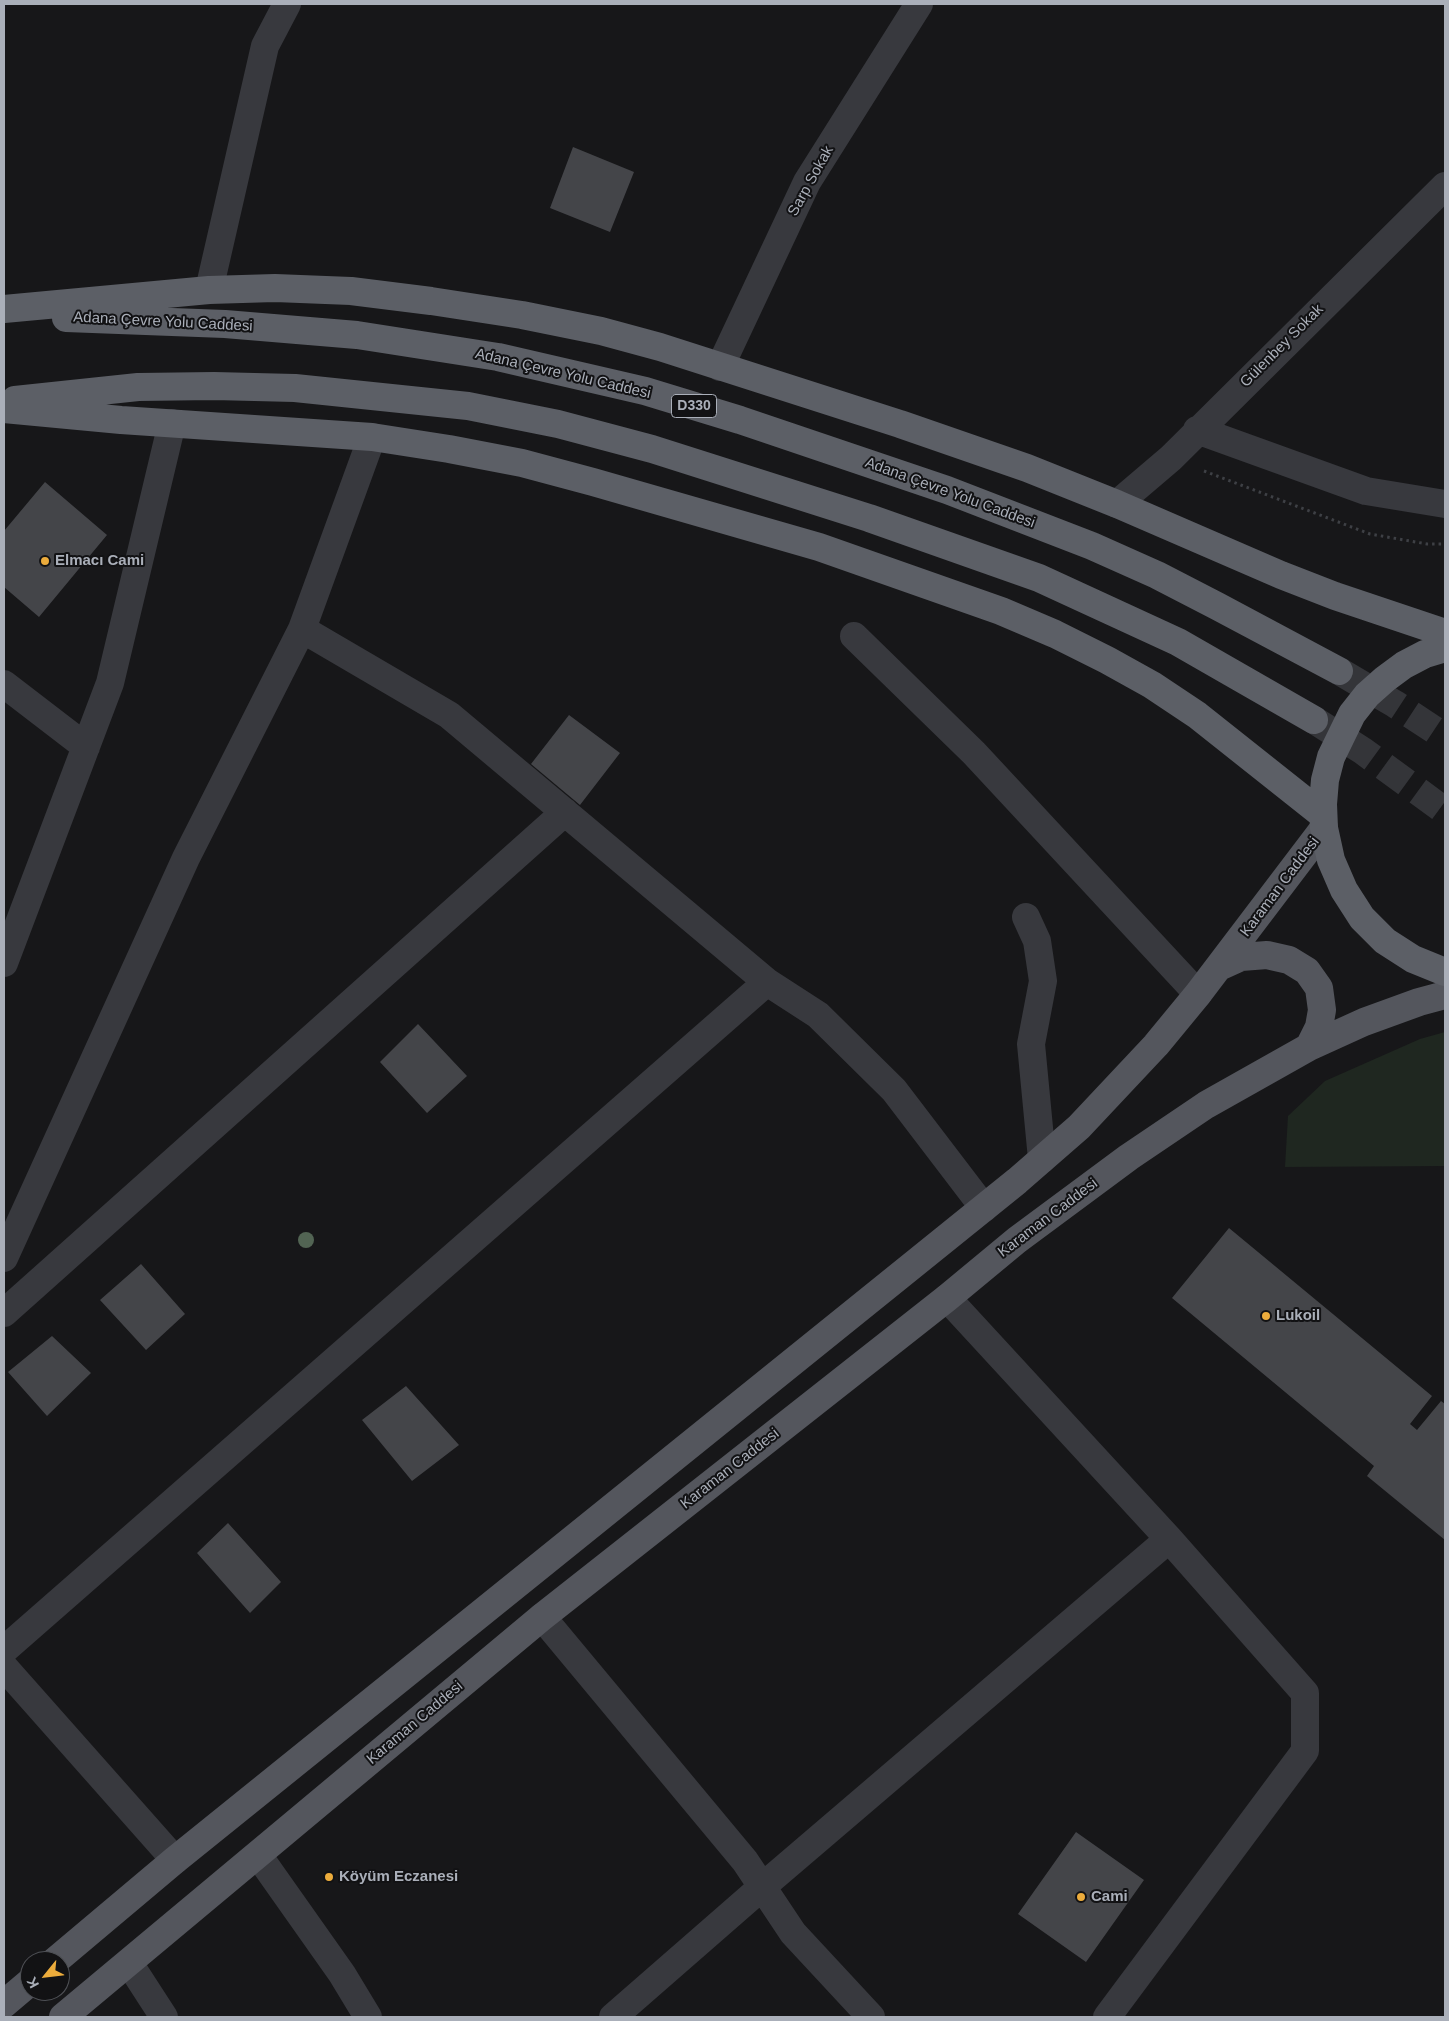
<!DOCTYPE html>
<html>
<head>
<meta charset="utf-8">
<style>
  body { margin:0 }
  #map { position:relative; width:1449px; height:2021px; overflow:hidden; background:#171719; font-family:Helvetica,sans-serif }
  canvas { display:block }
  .frame { position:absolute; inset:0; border:5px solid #aaafb9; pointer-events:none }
  .north { position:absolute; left:20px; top:1951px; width:50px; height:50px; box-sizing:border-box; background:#121214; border:1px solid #4f5156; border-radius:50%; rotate:241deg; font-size:14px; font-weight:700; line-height:20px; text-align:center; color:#aaafb9 }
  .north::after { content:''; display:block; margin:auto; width:18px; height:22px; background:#ecac3c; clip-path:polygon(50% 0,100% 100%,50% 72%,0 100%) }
</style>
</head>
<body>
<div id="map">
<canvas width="1449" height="2021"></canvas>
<div class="frame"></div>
<div class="north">K</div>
</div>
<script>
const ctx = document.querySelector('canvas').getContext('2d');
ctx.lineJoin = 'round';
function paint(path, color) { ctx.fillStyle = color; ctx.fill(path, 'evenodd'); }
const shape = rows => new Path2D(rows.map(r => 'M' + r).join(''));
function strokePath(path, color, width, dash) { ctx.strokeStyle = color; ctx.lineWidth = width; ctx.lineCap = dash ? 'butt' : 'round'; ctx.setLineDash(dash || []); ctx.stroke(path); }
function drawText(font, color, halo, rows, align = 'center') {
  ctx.font = font + ' Helvetica,sans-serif'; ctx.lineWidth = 4; ctx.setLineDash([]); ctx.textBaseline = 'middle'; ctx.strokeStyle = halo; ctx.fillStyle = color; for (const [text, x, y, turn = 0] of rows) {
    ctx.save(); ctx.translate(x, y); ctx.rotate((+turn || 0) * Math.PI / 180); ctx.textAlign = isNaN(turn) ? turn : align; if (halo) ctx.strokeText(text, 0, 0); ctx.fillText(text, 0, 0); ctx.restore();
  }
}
paint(shape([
  [1445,1032,1445,1166,1285,1167,1288,1116,1325,1081,1420,1039]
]), '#1f2720');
paint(shape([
  [573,147,634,172,610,232,550,208],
  [45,482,107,535,39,617,4,587,4,531],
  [569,715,620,753,580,805,531,764],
  [418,1024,467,1076,427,1113,380,1062],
  [1229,1228,1432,1396,1410,1424,1417,1430,1441,1401,1445,1404,1445,1540,1367,1476,1374,1466,1172,1298],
  [141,1264,185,1314,146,1350,100,1300],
  [52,1336,91,1373,47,1416,8,1372],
  [406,1386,459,1445,412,1481,362,1420],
  [228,1523,281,1582,250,1613,197,1553],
  [1076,1832,1144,1880,1086,1962,1018,1914]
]), '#444549');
strokePath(shape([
  [1339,671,1395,704,1445,737],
  [1314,720,1363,751,1445,811]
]), '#343539', 28, [28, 14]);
strokePath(shape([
  [1204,471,1370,534,1427,544,1445,544]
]), '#3e4045', 3, [2.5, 4]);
strokePath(shape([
  [209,290,265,46,287,4],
  [720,367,807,182,919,4],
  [1197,430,1366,491,1445,504],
  [1117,504,1171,458,1445,186],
  [854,636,974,753,1198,994],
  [4,684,86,747],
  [1026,917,1037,941,1043,981,1031,1044,1042,1159],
  [4,963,110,683,172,423],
  [767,982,818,1015,894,1090,984,1208],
  [4,1258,186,858,302,629,372,437],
  [947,1298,1169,1539,1305,1693,1305,1751,1107,2017],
  [4,1313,565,812],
  [542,1617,745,1861,793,1933,871,2017],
  [4,1650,767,982,449,715,302,629],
  [4,1667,175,1860],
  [258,1855,342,1974,368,2017],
  [129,1963,164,2017],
  [613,2017,762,1887,1169,1539]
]), '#38393e', 28);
strokePath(shape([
  [1219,967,1241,957,1267,955,1289,960,1307,971,1319,988,1322,1010,1319,1027,1309,1047],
  [55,1961,175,1860,1017,1181,1079,1127,1156,1045,1198,994,1324,828],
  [4,2004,30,1982],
  [63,2017,542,1617,947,1298,1017,1240,1129,1157,1206,1105,1309,1047,1364,1022,1419,1002,1445,995]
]), '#54565d', 28);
strokePath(shape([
  [4,309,209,290,275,288,351,291,431,301,522,315,601,331,660,347,900,424,1027,468,1117,504,1281,575,1335,596,1445,633],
  [66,318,225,324,357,335,498,357,645,391,740,420,947,490,1092,546,1157,575,1217,606,1339,671],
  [15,400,138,387,214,386,295,388,468,406,558,424,652,449,869,518,1039,578,1178,642,1314,720],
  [4,409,121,420,372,437,449,449,522,463,593,482,819,547,1001,611,1055,634,1107,660,1152,685,1197,715,1323,815],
  [1445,648,1425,654,1404,665,1385,679,1367,695,1352,714,1331,757,1325,780,1323,804,1324,828,1331,860,1344,890,1362,918,1385,941,1413,959,1445,972]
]), '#5c5f66', 28);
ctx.fillStyle = '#526453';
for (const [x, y] of [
  [306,1240]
]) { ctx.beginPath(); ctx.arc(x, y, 8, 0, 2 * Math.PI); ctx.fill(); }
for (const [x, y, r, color] of [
  [45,561,5,"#ecac3c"],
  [1266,1316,5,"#ecac3c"],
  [329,1877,5,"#ecac3c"],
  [1081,1897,5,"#ecac3c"]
]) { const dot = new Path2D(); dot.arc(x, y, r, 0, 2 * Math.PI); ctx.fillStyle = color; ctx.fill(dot); strokePath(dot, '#121214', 2); }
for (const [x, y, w] of [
  [694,406,45]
]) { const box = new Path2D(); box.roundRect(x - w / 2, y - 11.5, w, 23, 4); ctx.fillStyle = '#121214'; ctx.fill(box); strokePath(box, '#aaafb9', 1); }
drawText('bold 14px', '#aaafb9', null, [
  ["D330",694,406]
]);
drawText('15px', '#aaafb9', '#121214', [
  ["Sarp Sokak",811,181,-61],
  ["Adana Çevre Yolu Caddesi",163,322,3],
  ["Gülenbey Sokak",1282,346,-45],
  ["Adana Çevre Yolu Caddesi",563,374,13],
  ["Adana Çevre Yolu Caddesi",950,493,20],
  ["Karaman Caddesi",1280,887,-53],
  ["Karaman Caddesi",1048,1218,-37],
  ["Karaman Caddesi",730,1469,-38],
  ["Karaman Caddesi",415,1723,-40]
]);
drawText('bold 15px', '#aaafb9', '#121214', [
  ["Elmacı Cami",55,561],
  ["Lukoil",1276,1316],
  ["Köyüm Eczanesi",339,1877],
  ["Cami",1091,1897]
], 'left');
</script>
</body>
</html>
